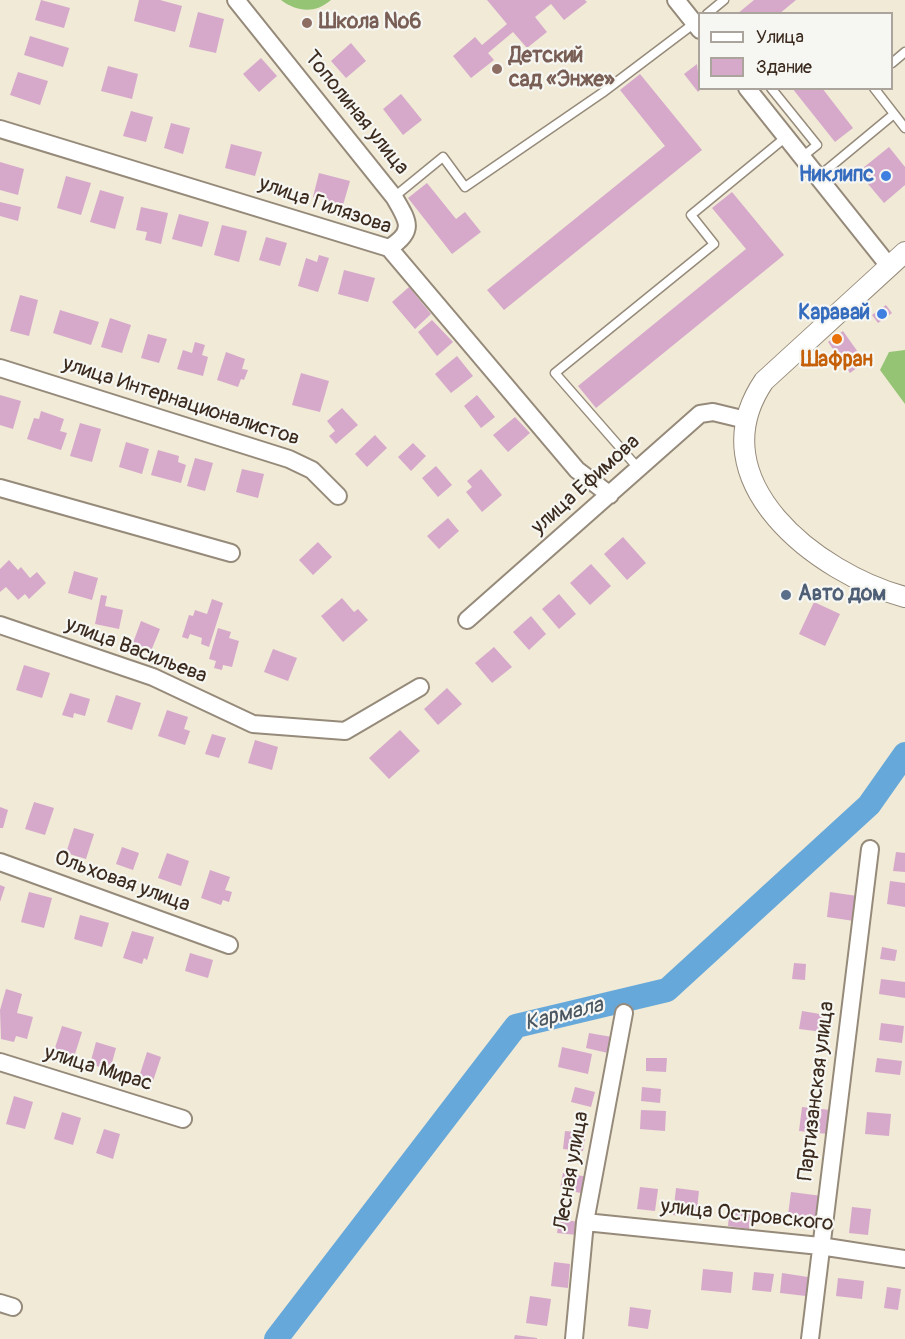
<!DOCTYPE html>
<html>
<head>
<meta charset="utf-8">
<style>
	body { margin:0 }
	#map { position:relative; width:905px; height:1339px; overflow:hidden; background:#f0ead6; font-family:Pangolin,sans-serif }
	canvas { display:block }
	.legend { position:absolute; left:698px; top:12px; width:195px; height:78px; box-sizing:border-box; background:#f6f6f2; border:2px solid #aba49d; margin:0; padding:8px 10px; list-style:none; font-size:18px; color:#3b2a1e }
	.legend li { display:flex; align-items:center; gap:12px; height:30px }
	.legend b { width:30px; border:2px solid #aba49d }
</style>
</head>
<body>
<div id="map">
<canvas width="905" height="1339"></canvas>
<ul class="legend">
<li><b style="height:8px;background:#fff"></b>Улица</li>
<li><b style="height:16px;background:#d6a9cb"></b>Здание</li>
</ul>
</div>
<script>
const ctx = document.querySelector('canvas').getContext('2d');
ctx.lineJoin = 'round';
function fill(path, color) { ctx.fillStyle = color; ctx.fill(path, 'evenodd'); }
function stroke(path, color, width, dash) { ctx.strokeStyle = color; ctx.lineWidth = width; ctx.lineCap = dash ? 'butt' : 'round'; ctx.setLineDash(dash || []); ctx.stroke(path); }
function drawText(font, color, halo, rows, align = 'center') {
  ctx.font = font + ' Pangolin,sans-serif'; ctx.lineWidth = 4.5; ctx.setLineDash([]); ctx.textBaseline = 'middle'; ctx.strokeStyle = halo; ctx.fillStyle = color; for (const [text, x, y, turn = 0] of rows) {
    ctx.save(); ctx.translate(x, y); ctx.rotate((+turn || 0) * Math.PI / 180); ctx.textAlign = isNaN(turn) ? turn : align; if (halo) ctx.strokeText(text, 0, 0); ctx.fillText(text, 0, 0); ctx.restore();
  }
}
fill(new Path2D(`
	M281,0H331C315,14 297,12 281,0Z
	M905,350V404L880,370L889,352Z`), '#94c474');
stroke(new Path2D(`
	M276,1339L516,1026L667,990L869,805L905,754`), '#67a8da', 24);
fill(new Path2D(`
	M41,0L70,8L64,28L35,20Z
	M139,0H160L182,6L175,32L134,21Z
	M487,0H585L587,2L564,20L551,4L535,17L547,32L527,48L513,32L488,53L494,60L471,78L453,56L475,37L482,45L507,24Z
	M754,0H796L779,14H737Z
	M198,12L224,19L216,53L189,47Z
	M30,36L69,48L63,67L24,55Z
	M351,43L366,61L346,78L331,61Z
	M261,58L277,76L259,92L243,74Z
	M697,64L700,88H702L698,92L684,74Z
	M108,66L138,74L132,99L101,91Z
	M18,72L48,81L40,105L10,95Z
	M640,74L702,150L504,310L487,290L665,146L620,90Z
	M792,88H822L853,128L835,142Z
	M401,94L422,120L403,135L383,109Z
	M131,111L153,117L146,142L123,136Z
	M171,123L190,128L183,154L164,148Z
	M231,144L262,152L255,176L225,168Z
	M889,147L905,167V185L884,203L858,172Z
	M0,162L24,169L18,195L0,190Z
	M319,173L350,181L343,205L313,197Z
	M66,176L91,183L81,215L57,208Z
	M427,183L456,219L465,212L481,232L452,254L408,198Z
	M100,190L124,197L115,229L90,222Z
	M732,192L784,255L596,408L578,386L746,249L712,208Z
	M0,202L21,207L18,221L0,216Z
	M141,207L168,213L161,244L145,240L147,232L136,230Z
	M179,214L209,222L202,247L172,239Z
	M222,225L247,231L239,262L214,255Z
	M266,237L287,243L280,266L259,260Z
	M319,255L329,258L318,292L298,286L306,258L317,262Z
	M344,270L375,278L368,302L338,294Z
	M409,287L431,314L415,329L392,302Z
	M20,295L38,300L29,336L10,331Z
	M886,305L892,313L878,323L872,315Z
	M60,310L99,322L91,345L53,333Z
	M110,318L131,325L122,353L101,347Z
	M432,320L453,342L437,356L418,332Z
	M843,331L865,362L850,373L828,342Z
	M148,334L167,339L159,363L141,358Z
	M195,342L205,345L202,355L208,357L203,376L177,369L183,350L192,353Z
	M226,352L245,359L242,369L248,370L244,380L241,379L238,387L217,380Z
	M457,356L473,376L451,393L435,374Z
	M301,373L329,381L320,412L292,405Z
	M0,395L21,401L13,429L0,425Z
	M477,395L495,417L481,428L464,406Z
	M342,408L358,425L336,444L329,436L335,431L327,421Z
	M41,411L64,419L60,431L67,433L61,450L27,439L34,418L39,419Z
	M515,417L530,433L508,452L493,435Z
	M80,423L101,429L92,462L70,456Z
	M375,435L387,448L367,467L355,454Z
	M126,442L149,449L142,474L119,467Z
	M413,443L426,456L411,471L398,457Z
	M158,450L179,456L178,462L186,465L181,483L151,475Z
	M195,458L213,463L205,491L187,486Z
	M436,466L452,485L438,497L422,478Z
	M242,469L264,474L258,498L236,492Z
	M481,469L502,495L482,512L466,492L472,487L467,481Z
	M448,518L459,531L439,549L427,536Z
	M623,537L646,563L627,580L604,554Z
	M318,542L332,557L313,575L299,560Z
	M9,560L18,570L21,567L30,578L37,572L46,583L29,599L25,594L18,600L6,587L0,592V569Z
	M591,564L611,586L590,605L570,583Z
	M74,571L98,578L92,600L68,593Z
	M559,594L576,614L559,629L542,609Z
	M101,595L107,596L105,606L123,610L119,629L95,624Z
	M342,598L354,612L358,609L368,620L343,642L321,616Z
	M212,599L223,603L209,647L201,644L202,638L190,634L188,639L182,637L189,615L193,616L195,610L207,614Z
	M814,602L840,614L825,646L799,634Z
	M531,616L546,634L529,650L513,632Z
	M141,621L160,629L151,651L133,643Z
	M218,628L231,632L229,638L239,641L232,667L223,665L222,670L214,668L216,661L209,659Z
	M494,647L512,667L492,683L475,663Z
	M273,649L297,658L288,681L264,672Z
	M24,665L50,673L42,698L16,690Z
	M447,688L462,704L438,725L424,709Z
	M70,693L90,699L85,716L74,713L73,718L62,715Z
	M116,695L141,703L132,730L107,722Z
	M167,710L188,717L184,729L190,731L185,745L158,736Z
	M400,730L420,751L389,779L369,758Z
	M212,734L226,738L219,758L205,754Z
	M255,740L278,747L272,770L248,763Z
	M34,802L54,808L45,835L25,829Z
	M0,807L8,810L3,828H0Z
	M74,828L94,834L86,859L66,853Z
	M122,847L139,853L133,870L116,864Z
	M896,852L905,853V872L893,871Z
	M167,853L189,861L181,886L158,878Z
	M210,870L230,877L225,890L232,892L229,902L223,900L221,905L201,898Z
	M890,881L905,883V907L887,904Z
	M0,885L5,887L0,902Z
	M29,892L52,898L44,928L21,922Z
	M830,892L857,896L854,921L827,917Z
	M80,915L109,923L102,947L74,939Z
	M132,931L154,937L147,960L144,958L142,964L123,958Z
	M882,947L897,950L895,961L880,959Z
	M190,953L213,960L208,978L185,971Z
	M794,963L806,964L805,980L792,979Z
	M881,979L905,982V998L879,994Z
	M6,989L22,994L17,1013L33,1017L27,1039L16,1036L14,1042L1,1039L0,1010Z
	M802,1011L826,1015L823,1032L799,1029Z
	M881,1023L904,1026L902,1043L879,1040Z
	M62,1026L82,1032L74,1057L54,1051Z
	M589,1033L612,1037L608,1053L586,1048Z
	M96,1042L116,1048L110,1070L90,1064Z
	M562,1047L592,1054L588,1074L558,1067Z
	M147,1052L161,1057L153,1081L139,1077Z
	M646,1058H667L666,1072L646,1071Z
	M877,1058L902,1061L900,1075L875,1072Z
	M575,1087L595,1092L591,1107L571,1102Z
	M642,1087L661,1089L660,1103L641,1101Z
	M14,1096L33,1102L25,1129L6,1124Z
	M802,1107L831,1110L828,1134L799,1131Z
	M641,1110L666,1111L665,1131L640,1129Z
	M62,1112L81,1118L73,1145L54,1139Z
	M867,1112L891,1114L889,1136L865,1134Z
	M104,1129L120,1134L113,1159L96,1153Z
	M565,1131L586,1133L583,1151L563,1149Z
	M563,1173L589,1177L586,1194L560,1189Z
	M640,1187L658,1189L655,1211L637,1209Z
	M676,1188L699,1191L696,1217L673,1215Z
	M791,1192L822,1196L820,1219L788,1215Z
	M730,1207L751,1210L749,1229L728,1226Z
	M852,1207L871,1209L868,1235L849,1233Z
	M559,1219L579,1222L577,1235L557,1233Z
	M554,1262L570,1264L568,1288L551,1286Z
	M703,1269L733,1272L731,1293L701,1290Z
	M754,1272L774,1274L771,1292L752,1290Z
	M782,1273L808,1277L806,1296L780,1293Z
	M838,1278L864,1281L862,1299L836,1296Z
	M887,1287L901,1289L898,1310L884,1308Z
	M530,1296L551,1299L547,1326L526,1323Z
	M630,1307L651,1310L648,1329L628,1326Z
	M515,1335L537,1338V1339H514Z`), '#d6a9cb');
const service = new Path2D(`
	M707,14L724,0
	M892,63L905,52
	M771,88L817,145L802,157
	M874,88L905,128
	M818,177L894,114
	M394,197L443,157L465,187L602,93L696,22
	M638,468L555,373L714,244L691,215L786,137`);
const minor = new Path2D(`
	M236,0L394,197C408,221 416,231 389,248
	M676,0L700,30
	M747,88L889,266
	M0,129L389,248L577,470L610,495
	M0,368L289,459L312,470L338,496
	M0,488L231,553
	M467,620L700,414L713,412L746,420
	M0,625L153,677L253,724L345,731L420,687
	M0,862L229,945
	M0,1062L183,1119
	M585,1222L820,1246L905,1259
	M0,1303L13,1307
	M574,1339L585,1222L624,1013
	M810,1339L870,849`);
const tertiary = new Path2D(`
	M905,252L764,381C696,481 818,574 905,597`);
stroke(service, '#968a7a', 11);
stroke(minor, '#968a7a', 20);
stroke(tertiary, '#968a7a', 22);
stroke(service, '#fff', 8);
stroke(minor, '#fff', 16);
stroke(tertiary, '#fff', 20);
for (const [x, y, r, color] of [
	[307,23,6,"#8d6e63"],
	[497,69,6,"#8d6e63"],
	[886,176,6,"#3f7fe0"],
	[882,314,6,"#3f7fe0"],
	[837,339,6,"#e8710a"],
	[786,595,6,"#5c6f8a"]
]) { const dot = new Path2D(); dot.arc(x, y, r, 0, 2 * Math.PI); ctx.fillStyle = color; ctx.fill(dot); stroke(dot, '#f6f6f2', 2); }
drawText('bold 21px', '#785e54', '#f6f6f2', [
	["Школа №6",319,23],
	["Детский",509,57],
	["сад «Энже»",509,81]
], 'left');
drawText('21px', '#3b2a1e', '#f6f6f2', [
	["Тополиная улица",356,113,51],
	["улица Гилязова",325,206,19],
	["улица Интернационалистов",181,402,18],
	["улица Ефимова",586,485,-42],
	["улица Васильева",136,651,21],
	["Ольховая улица",122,882,20],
	["улица Мирас",98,1069,17],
	["Партизанская улица",817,1091,-83],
	["Лесная улица",572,1171,-80],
	["улица Островского",747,1216,6]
]);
drawText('bold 21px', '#366cbe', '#f6f6f2', [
	["Никлипс",874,176],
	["Каравай",870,314]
], 'right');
drawText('bold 21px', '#c56008', '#f6f6f2', [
	["Шафран",837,361]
]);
drawText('bold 21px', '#4e5e75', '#f6f6f2', [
	["Авто дом",798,595]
], 'left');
drawText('italic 22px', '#4a5660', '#f6f6f2', [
	["Кармала",564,1015,-14]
]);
</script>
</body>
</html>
